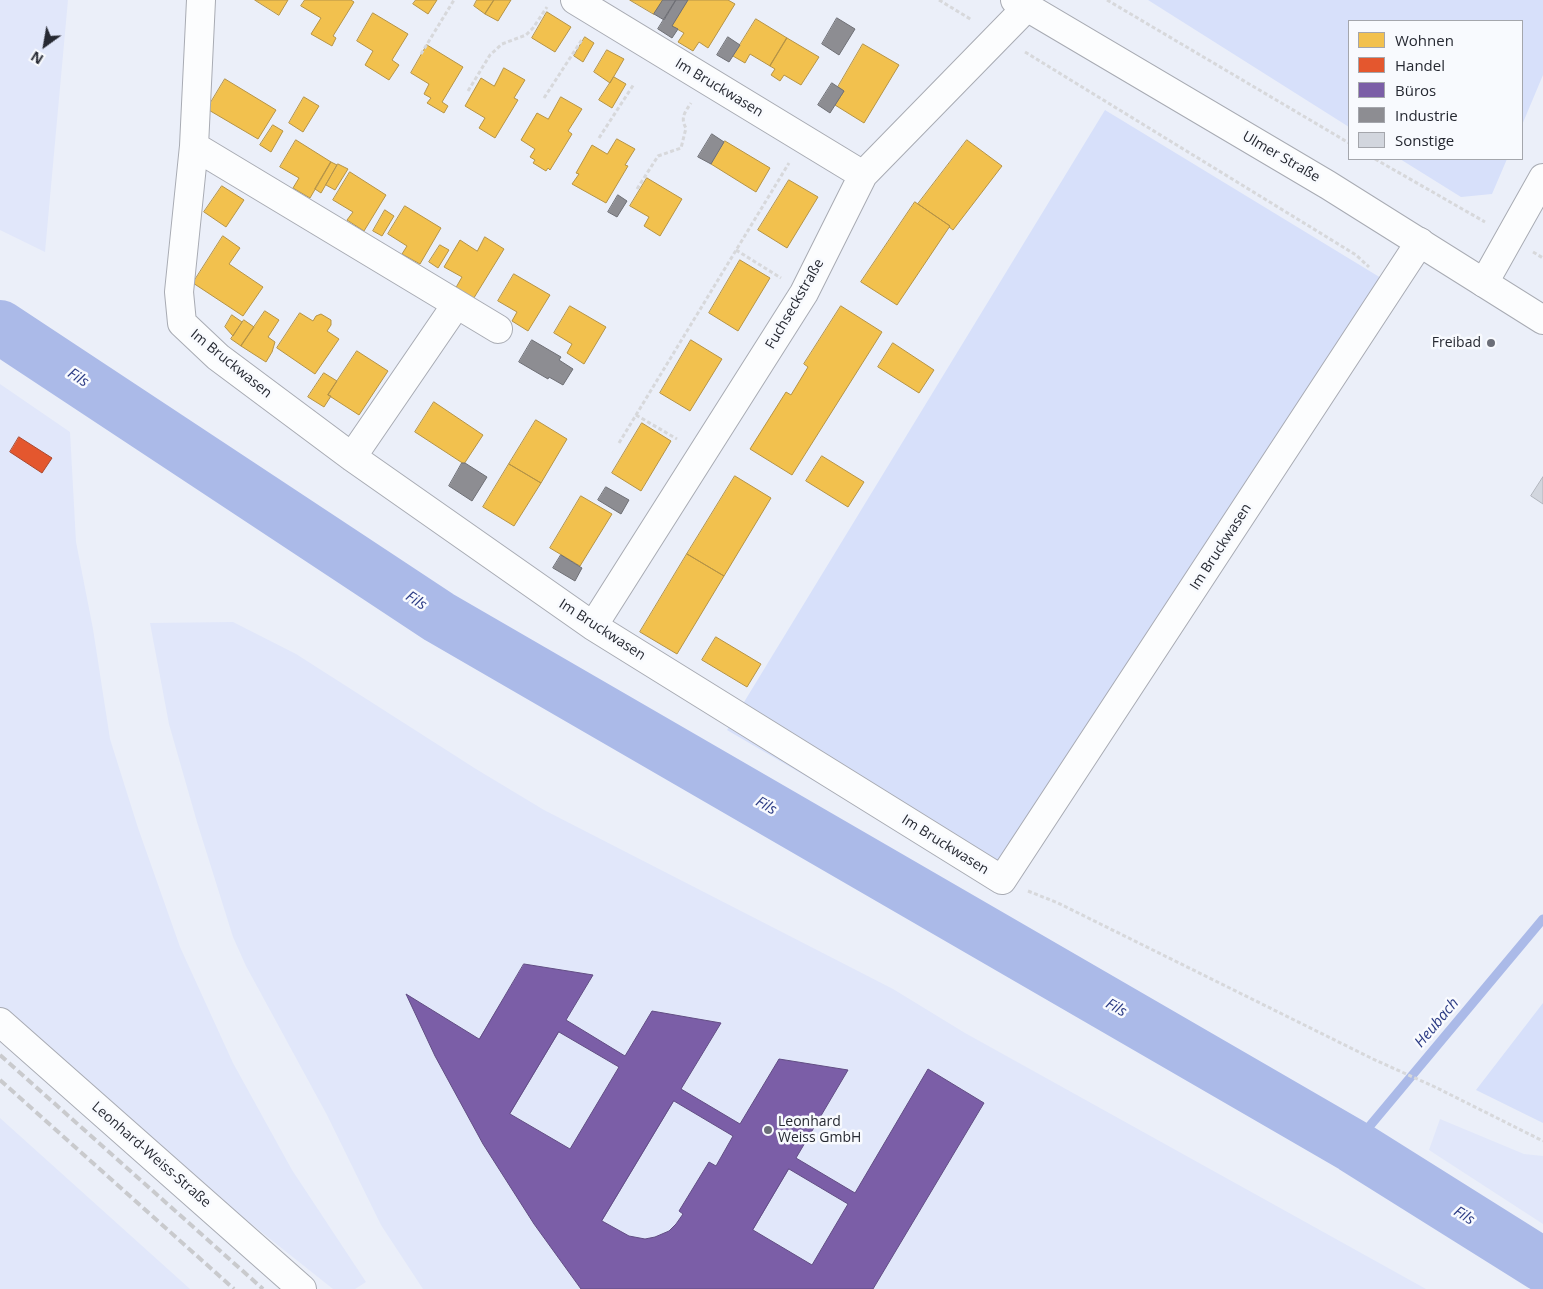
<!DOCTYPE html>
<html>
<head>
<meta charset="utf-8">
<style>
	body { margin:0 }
	#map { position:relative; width:1543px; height:1289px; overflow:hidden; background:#ebeff9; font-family:"Open Sans",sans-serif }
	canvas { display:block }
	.legend { position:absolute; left:1348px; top:20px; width:175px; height:140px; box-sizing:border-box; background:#f8fafe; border:1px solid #a4a6ac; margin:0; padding:6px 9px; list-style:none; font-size:15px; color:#262932 }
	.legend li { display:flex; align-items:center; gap:10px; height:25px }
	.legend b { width:25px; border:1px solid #a4a6ac }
	.north { position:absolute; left:20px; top:20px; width:50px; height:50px; -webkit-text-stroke:4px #f8fafe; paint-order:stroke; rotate:212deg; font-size:14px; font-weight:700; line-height:20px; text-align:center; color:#262932 }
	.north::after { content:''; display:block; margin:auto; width:18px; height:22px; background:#262932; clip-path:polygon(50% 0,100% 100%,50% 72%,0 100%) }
</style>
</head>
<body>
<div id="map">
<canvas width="1543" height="1289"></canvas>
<ul class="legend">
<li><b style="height:14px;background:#f2c14e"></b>Wohnen</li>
<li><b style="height:14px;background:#e4572e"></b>Handel</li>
<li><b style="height:14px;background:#7b5ea7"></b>Büros</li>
<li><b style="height:14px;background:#8d8d92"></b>Industrie</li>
<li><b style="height:14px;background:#d2d6de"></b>Sonstige</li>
</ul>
<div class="north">N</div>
</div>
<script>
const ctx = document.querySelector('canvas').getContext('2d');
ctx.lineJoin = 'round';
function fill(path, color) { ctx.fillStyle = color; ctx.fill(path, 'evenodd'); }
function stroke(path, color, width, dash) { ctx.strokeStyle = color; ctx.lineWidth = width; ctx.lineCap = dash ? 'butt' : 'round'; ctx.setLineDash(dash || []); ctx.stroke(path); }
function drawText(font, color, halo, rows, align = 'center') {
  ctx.font = font + ' "Open Sans",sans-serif'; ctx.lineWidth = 5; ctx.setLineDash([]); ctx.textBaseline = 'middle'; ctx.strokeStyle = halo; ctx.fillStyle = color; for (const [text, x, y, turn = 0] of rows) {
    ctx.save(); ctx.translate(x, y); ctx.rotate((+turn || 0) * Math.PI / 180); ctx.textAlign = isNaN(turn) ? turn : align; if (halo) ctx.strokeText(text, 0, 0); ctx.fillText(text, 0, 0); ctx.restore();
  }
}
fill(new Path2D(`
	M0,0H68L45,252L0,230Z
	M0,384L70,432L76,542L93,629L110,739L138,828L180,947L233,1063L292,1170L366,1282L355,1289H333L177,1165L0,1007Z
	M233,622L296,654L476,769L544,810L893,989L965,1033L1426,1289H423L381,1225L327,1115L246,966L233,937L197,822L169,724L150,623Z
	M0,1118L190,1289H0Z
	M1440,1119L1524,1154L1543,1156V1224L1429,1150Z`), '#e1e7fa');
fill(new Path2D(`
	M1148,0H1543V75L1522,125V21H1349V127Z
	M1105,110L1386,281L992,885L727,730Z
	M1400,159H1507L1492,194L1461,197Z
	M1543,1003V1123L1476,1090Z`), '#d7e0fa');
const homes = new Path2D(`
	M255,0H288L279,15Z
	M305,0H351L354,2L333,36L336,38L332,46L311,34L321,18L301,6Z
	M416,0H437L428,14L413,4Z
	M477,0H494L485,14L474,6Z
	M494,0H511L498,21L485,14Z
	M630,0H663L654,14Z
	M688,0H728L735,4L708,48L699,42L693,51L678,42L684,33L672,26Z
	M547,12L571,27L555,52L532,38Z
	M373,13L408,34L392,60L399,65L389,80L365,65L373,51L357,41Z
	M756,19L787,38L770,66L750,54L745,63L733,56Z
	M585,37L594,43L583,62L574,56Z
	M787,38L819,57L801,85L784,75L780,81L771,75L775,69L770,66Z
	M863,44L899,65L864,123L835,105L844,91L838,87Z
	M427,45L463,67L442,102L448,106L444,113L427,103L431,98L424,94L429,84L411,73Z
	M607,50L624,59L610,83L594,72Z
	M504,68L525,80L514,98L518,100L495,138L479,128L485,118L465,106L481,78L494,86Z
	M614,77L626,84L612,108L599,100Z
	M225,79L276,110L258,139L207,109Z
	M304,97L319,106L303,132L289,123Z
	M561,97L582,109L568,131L572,134L550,170L548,168L546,171L533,163L535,160L530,157L535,149L521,140L537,113L548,119Z
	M273,125L283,131L271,152L260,145Z
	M617,139L635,149L625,165L628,166L606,203L572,184L579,174L576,173L592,145L607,154Z
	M296,140L331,162L310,198L293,188L299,178L280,167Z
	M967,140L1002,166L953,230L949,227L950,226L918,204Z
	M725,141L770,168L756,192L711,164Z
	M331,162L337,165L321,193L315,189Z
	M338,164L348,169L335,190L326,185Z
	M350,172L386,195L364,231L347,220L353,212L333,200Z
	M647,178L682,199L660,236L644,226L649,217L630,206Z
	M789,180L818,197L787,248L758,230Z
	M222,186L244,200L226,227L204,212Z
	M915,202L950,226L897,305L861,282Z
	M405,206L441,228L420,264L402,254L407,246L388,234Z
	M385,210L394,216L382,236L373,231Z
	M223,236L240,248L229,264L263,287L243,316L193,283Z
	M485,237L504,249L472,301L454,291L462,277L444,267L460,240L477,251Z
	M440,245L449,250L438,268L429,262Z
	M740,260L770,278L738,331L709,313Z
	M514,274L550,295L528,331L512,321L517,312L498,301Z
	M570,306L606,327L584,364L567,353L572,344L554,333Z
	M841,306L882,332L792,475L750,449L786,392L791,395L808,367L804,364Z
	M265,311L279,320L268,337L275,342L272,352L266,362L241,346Z
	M300,313L313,321L316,316L321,314L331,320V325L327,331L339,339L315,374L277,348Z
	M232,315L242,322L233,336L225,327Z
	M244,320L254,327L241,346L231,339Z
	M691,340L722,359L690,411L660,393Z
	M893,343L934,370L919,393L878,367Z
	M357,351L388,371L359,415L328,395Z
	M324,373L337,381L328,395L331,396L324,407L308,397Z
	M434,402L483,435L464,464L415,432Z
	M536,420L567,439L541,483L509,464Z
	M642,423L671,441L641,491L612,473Z
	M822,456L864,482L848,507L806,481Z
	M509,464L541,483L514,526L483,507Z
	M735,476L771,498L724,576L687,554Z
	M581,496L612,514L580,566L550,548Z
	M687,554L724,576L677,654L640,632Z
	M716,637L761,664L747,687L702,660Z`);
fill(homes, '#f2c14e');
stroke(homes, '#b59346', 1);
const shops = new Path2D(`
	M19,437L52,458L42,473L10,452Z`);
fill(shops, '#e4572e');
stroke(shops, '#ab492f', 1);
const offices = new Path2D(`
	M524,964L593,975L566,1020L625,1056L652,1011L721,1023L681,1089L740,1124L779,1059L848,1070L796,1158L855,1193L928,1069L984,1103L873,1289H581L534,1224L483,1144L435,1056L406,994L479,1039ZM559,1032L619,1067L570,1149L510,1114ZM674,1101L733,1136L716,1166L709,1162L679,1211L683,1214L676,1224L669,1231L655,1237L645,1239L629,1236L602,1221ZM789,1169L848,1204L812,1265L753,1230Z`);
fill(offices, '#7b5ea7');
stroke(offices, '#624e84', 1);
const industry = new Path2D(`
	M663,0H676L664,20L654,14Z
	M676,0H688L672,26L678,29L672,38L658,29Z
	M837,18L855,29L839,55L822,44Z
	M728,37L740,45L729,62L717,55Z
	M832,83L844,91L830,113L818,105Z
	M712,134L724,142L711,164L698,157Z
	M618,195L627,201L617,217L608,212Z
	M532,340L561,357L559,360L573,369L563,385L549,377L548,379L519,362Z
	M462,463H465L487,477L472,501L449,486Z
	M606,487L629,500L621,514L598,500Z
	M561,555L582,568L575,581L553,568Z`);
fill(industry, '#8d8d92');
stroke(industry, '#6e6f75', 1);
stroke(new Path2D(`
	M1353,1146L1543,919`), '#abbae8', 9);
stroke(new Path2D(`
	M0,327L439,617L1353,1146L1543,1265`), '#abbae8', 54);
const building = new Path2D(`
	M1543,477V504L1531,496Z`);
fill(building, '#d2d6de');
stroke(building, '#b0b4bc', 1);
const minor = new Path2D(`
	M201,0L194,146L179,292L182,323L218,357L352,457L593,626L1002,880L1420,242
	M575,0L863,175
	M194,146L498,329
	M1484,283L1543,178
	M352,457L456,305
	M593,626L804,293L863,175L1027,7
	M0,1022L302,1289`);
const major = new Path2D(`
	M1015,0L1328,185L1543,320`);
stroke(minor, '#a8abb3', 30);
stroke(major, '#a8abb3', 30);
stroke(new Path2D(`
	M939,0L972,20
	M1107,0L1349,143
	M1025,52L1317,231L1356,255L1369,267
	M421,54L454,0
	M468,91L490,55L502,44L526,35L533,28L547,7
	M544,98L583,38
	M599,138L634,84
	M1375,159L1485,222
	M637,189L658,156L681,148L686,128C680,118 685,112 691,103
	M736,250L781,278
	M1533,252L1543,258
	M636,415L677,439
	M619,443L789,163
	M1028,891L1058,903L1373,1059L1435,1087L1543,1141`), '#d7d8db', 3, [4, 2.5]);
stroke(minor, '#fcfdfe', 28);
stroke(major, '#fcfdfe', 28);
stroke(new Path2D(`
	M0,1055L263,1289
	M0,1080L234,1289`), '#c9cacd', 4, [8, 4]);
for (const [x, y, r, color] of [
	[1491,343,5,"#6b6e78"],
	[768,1130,5,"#6b6e78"]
]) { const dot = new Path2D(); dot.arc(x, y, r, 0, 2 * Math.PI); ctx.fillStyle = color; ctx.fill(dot); stroke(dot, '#f8fafe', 2); }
drawText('14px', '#262932', '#f8fafe', [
	["Im Bruckwasen",719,88,31],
	["Ulmer Straße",1281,157,30],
	["Fuchseckstraße",795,304,-60],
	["Im Bruckwasen",231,364,39],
	["Im Bruckwasen",1221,547,-57],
	["Im Bruckwasen",602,630,33],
	["Im Bruckwasen",945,845,32],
	["Leonhard-Weiss-Straße",151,1155,41]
]);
drawText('14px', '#262932', '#f8fafe', [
	["Freibad",1481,343],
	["Leonhard",778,1122,"left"],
	["Weiss GmbH",778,1138,"left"]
], 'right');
drawText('italic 15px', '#2c3c85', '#f8fafe', [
	["Fils",78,378,33],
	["Fils",416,601,33],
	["Fils",766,806,30],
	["Fils",1116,1008,30],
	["Heubach",1437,1023,-50],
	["Fils",1464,1216,32]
]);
</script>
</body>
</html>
